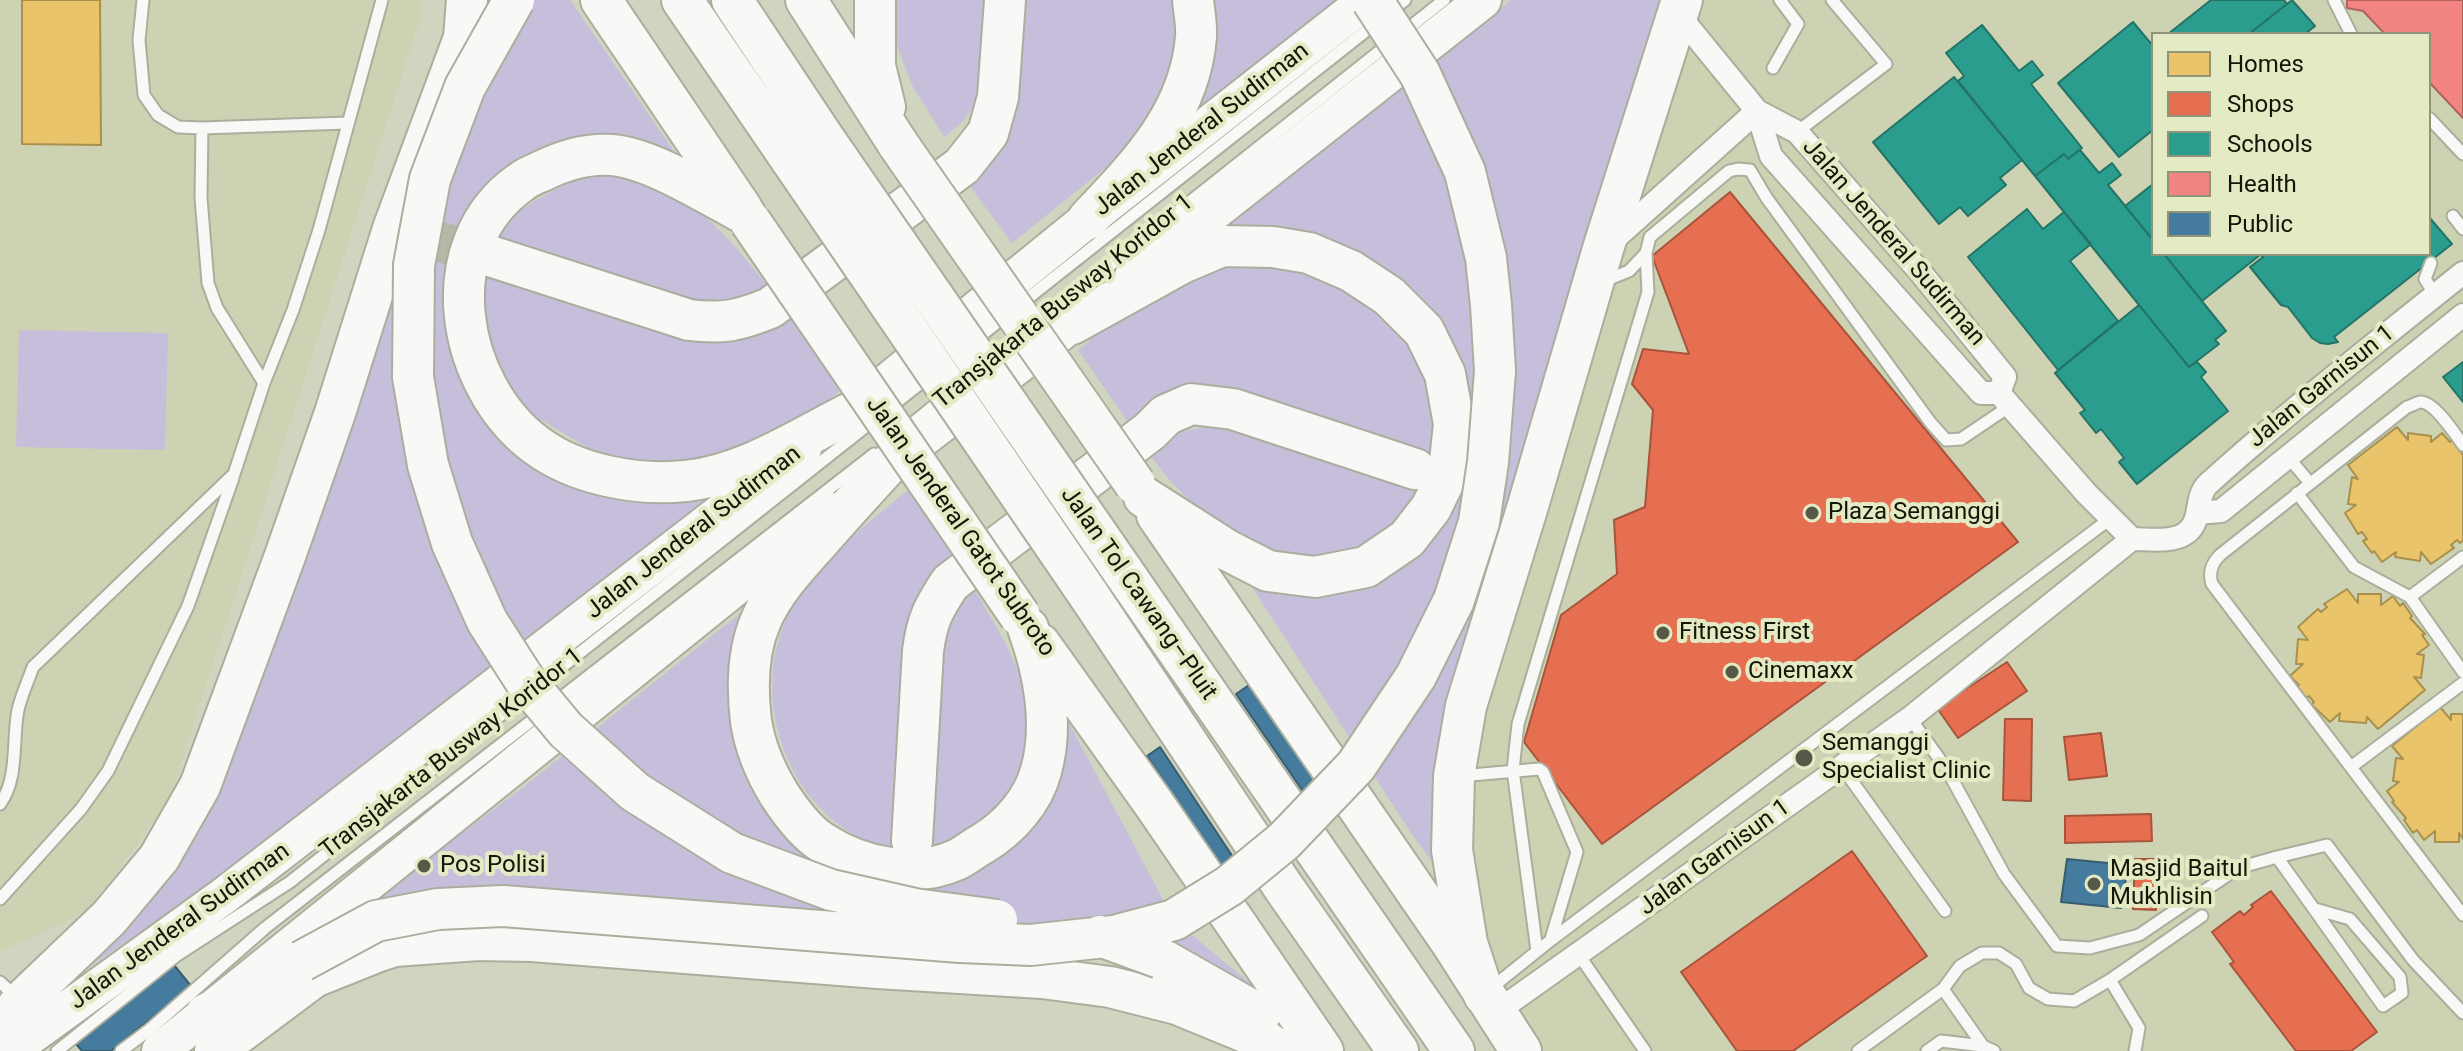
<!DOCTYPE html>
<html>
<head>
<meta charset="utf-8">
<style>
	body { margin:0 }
	#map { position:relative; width:2463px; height:1051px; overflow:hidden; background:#d0d5c0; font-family:Roboto,sans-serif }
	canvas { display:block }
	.legend { position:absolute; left:2151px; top:32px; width:280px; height:224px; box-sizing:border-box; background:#e3eac4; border:2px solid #909579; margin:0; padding:10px 14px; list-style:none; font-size:24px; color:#141608 }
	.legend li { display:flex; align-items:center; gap:16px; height:40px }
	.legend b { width:40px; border:2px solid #909579 }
</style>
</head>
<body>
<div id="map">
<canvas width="2463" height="1051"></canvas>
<ul class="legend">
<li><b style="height:22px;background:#e9c46a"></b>Homes</li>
<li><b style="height:22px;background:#e76f51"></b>Shops</li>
<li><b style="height:22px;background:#2a9d8f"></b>Schools</li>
<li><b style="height:22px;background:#f28482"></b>Health</li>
<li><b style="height:22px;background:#457b9d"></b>Public</li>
</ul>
</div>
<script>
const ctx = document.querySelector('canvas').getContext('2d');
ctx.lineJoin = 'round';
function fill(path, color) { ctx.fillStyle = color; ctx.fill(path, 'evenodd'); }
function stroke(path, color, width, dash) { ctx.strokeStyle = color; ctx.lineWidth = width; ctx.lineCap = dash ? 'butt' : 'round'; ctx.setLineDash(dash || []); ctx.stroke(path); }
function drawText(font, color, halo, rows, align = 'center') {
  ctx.font = font + ' Roboto,sans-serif'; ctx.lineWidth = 8; ctx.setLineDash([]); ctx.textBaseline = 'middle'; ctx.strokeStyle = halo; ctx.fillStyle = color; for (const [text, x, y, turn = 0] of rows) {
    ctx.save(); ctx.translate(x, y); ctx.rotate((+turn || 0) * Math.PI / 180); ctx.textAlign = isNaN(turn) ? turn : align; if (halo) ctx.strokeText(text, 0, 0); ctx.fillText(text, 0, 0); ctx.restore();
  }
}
fill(new Path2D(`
	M0,0H419L420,19L169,801L88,911L0,952Z
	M1687,0H2463V1051H1521L1484,995L1454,776ZM2153,34H2429V254H2153Z`), '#cdd3b2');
fill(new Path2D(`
	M477,0H570L680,160H522L501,171L478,194L460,223L452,330L604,495L643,502L709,499L247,860L77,975L178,856Z
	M890,0H985C983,34 987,88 967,116C962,124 952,130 944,137L912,85L894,38Z
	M1015,0H1172L1176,26L1173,64L1160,97L1136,143L1012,243L963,177Z
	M1193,0H1367L1193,139Z
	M1511,0H1668L1466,707L1450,886L1411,833L1250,584L1307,596L1377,584L1413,562L1438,532L1469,473L1405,284L1361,252L1304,230L1219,227L1414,80Z
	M616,175C628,178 641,180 652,184C705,204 737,249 771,290L750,303L700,305L490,242L507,219L534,201L576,179Z
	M1294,260L1381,299L1431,371L1441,429L1435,464L1227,399L1132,428L1078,350C1102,331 1125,308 1150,292C1192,264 1245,263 1294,260Z
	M477,273L559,290L787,311L842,389L818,408L734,459L653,464L605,458L531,414L509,385L486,344Z
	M19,330L168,333L165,450L16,447Z
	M1226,425L1424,488C1418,498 1412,510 1405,520C1391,537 1363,550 1341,554C1334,556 1325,559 1317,559C1254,565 1181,501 1148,452C1171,432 1196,427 1226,425Z
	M909,489L959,566L901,848C894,847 884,848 877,846C870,844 862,838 855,835C778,793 749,681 793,605C820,557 868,524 909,489Z
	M972,585L1005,642L1027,691L1032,756L990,824L931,850L921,849L937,635Z
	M748,607L744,649L793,835L964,872L1065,724L1069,723L1174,920L1251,984L1321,1051H1317L1160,958L503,906L241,998L521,789Z`), '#c7bedc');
const homes = new Path2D(`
	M22,0H100L101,145L22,144Z
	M2397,427L2408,440V433L2431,436V442L2442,433L2450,442L2452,440L2463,455V541L2460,543L2457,540L2451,545L2454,548L2431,564L2421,552L2420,561L2395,557L2396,552L2382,562L2374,551L2372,553L2363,541L2367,539L2362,532L2358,534L2345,513L2356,505L2348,504L2352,477L2358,479L2348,465Z
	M2347,589L2358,603V594H2381V605L2393,596L2400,606L2403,603L2412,616L2410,618L2425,634L2422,635L2429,645L2417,654L2424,655L2421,678L2414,677L2425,690L2378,729L2367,717L2366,723L2339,721L2340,713L2330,722L2312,705L2314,702L2309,696L2306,698L2296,688L2299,685L2290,676L2303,664H2296L2298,639L2308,640L2298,627L2318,609L2321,612L2327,607L2324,604Z
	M2440,707L2451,720V714H2463V839L2459,833V842H2435V831L2424,840L2417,830L2413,833L2404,820L2406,818L2392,802L2394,801L2387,791L2399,782L2393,781L2396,758L2403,759L2392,746Z`);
fill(homes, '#e9c46a');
stroke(homes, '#a9904d', 2);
const shops = new Path2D(`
	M1730,192L2018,542L1602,844L1524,742L1561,615L1617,574L1614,520L1645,507L1653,410L1632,384L1643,349L1689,354L1652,256Z
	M2007,662L2027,691L1958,738L1937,708Z
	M2005,719H2032L2031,801L2003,800Z
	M2101,733L2107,776L2069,780L2064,737Z
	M2151,814L2152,841L2065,843V816Z
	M1852,851L1927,956L1793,1051H1737L1681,972Z
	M2135,859H2158L2156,910L2133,909Z
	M2271,891L2377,1032L2351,1051H2296L2230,964L2234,962L2212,932L2240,911L2244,915L2253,907L2251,905Z`);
fill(shops, '#e76f51');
stroke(shops, '#a8543b', 2);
const schools = new Path2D(`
	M2211,0H2284L2287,4L2249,34H2168Z
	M2292,0L2315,26L2305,34H2249Z
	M2133,22L2153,46V130L2119,157L2058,83Z
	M1982,25L2019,71L2032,61L2043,75L2031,84L2082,148L2068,159L2064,154L2035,176L1958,81L1964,76L1946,53Z
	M1954,77L2022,160L2000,178L2006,185L1968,216L1960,207L1939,224L1873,142Z
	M2080,150L2099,173L2112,163L2121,175L2108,185L2153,240V254H2164L2226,331L2215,340L2219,344L2189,367L2035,176L2064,154L2068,159Z
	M2153,184V240L2125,206Z
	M2027,209L2043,229L2064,212L2091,244L2070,261L2118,321L2058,370L1968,257Z
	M2429,217L2452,244L2334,337L2338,342L2328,344L2320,343L2312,338L2288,307L2281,305L2250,267L2263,257L2260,254H2429Z
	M2164,254H2260V255L2202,301Z
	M2139,305L2189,367L2197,362L2206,372L2201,377L2228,411L2137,484L2119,462L2124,458L2101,429L2096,433L2080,413L2085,410L2055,373Z
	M2463,362V402L2443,377Z`);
fill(schools, '#2a9d8f');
stroke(schools, '#237466', 2);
const health = new Path2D(`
	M2347,0H2463V118L2429,82V34H2385L2363,11L2347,8Z`);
fill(health, '#f28482');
stroke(health, '#af635d', 2);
const public = new Path2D(`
	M1249,685L1326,797L1313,806L1236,694Z
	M1160,747L1235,860L1222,868L1147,756Z
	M2067,859L2128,865L2121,908L2061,902Z
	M174,965L191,986L111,1051H82L76,1044Z`);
fill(public, '#457b9d');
stroke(public, '#365d70', 2);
stroke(new Path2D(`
	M437,241L490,256`), '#b4b8a4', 40, [40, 20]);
const lane = new Path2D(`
	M143,0L139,40L144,95L158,115L178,127L202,128L347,123
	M2334,0L2351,34
	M1773,68L1798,24L1780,0
	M2429,118L2463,154
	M202,128L201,198L208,283L217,308L264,383
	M1797,132L1886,64L1832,0
	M2453,216L2463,229
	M2431,263L2425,279L2435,295
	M1604,281L1629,271L1646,253
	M987,363L1444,0
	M903,431L946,396
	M2463,445C2455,434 2434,401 2420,402C2418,402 2409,407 2407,407L2220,555C2212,563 2208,572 2212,584L2463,915
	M2289,458L2310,483
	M2297,493L2354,567L2410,597L2463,672
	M2410,597L2463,557
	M1910,718L1946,768L2004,874L2057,946L2090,948L2139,935L2238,868L2277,857L2383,1006L2402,993L2400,977L2350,919L2315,909
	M1842,767L1945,911
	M2351,767L2463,683
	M1460,776L1539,769L1543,772L1577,852L1551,939
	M0,804C19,778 12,740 18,710C21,696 28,681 33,667L234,474L264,383L293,310L319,230L382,0
	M2277,857L2327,845L2413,960L2463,1013
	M0,899L81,809L108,771L188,606L233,478
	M1537,951L1513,770L1518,724L1648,292L1646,253L1650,237L1729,171L1738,169L1750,170L1766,197L1930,422L1946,440L1961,439L2010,406
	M1579,955L1645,1051
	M2110,980L2139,1028L2135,1051
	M0,982L15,996
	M1490,989L1551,940L2111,518
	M1943,989L1983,1046L1994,1051
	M57,1051L176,956L290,882L1405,0
	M121,1051L149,1030L265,928L874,454
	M1858,1051L1943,989L1960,966L1982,953H1999L2016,964L2029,988L2048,999L2074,1001L2110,980L2202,916
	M1927,1051L1941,1041L1983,1046`);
const street = new Path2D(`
	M1677,13L1757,111L1771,156L1981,393H1999
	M1757,111L1797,132L1921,273L2005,377L1999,393
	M1612,241L1757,111
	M1999,393L2086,493L2132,539
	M2198,513L2221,511L2463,315
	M1495,1013L1910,718L2132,539C2148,539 2173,543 2186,533C2203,521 2194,497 2208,484C2290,410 2377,342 2463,273`);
const primary = new Path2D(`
	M1133,276L1483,0
	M849,413L1088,219L1367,0
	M886,467L1064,330
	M10,1051L225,895L803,449
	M160,1051L830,511`);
const highway = new Path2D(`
	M601,0L742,209
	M682,0L792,161
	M732,0L823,137
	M806,0L898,144
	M875,0V66L885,107
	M745,214C709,195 651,158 612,155C587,153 564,160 542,171C535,174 527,177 521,182C431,245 456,385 536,445C576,475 637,486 686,481C744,475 797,440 848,414
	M1088,219C1138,166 1190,114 1196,37C1197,25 1194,12 1193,0
	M490,256L689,320C723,324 738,321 770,308L962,166L988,133L998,97L1005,0
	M1072,324L1182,263L1222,246L1273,247L1309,253L1351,271L1389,296L1424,331L1445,374L1454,424L1449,471L1431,508L1407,539L1366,567L1315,577L1268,571L1227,550L1144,497
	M887,466C865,490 843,514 822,538C799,564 775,588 761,620C747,652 747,688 751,721C755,748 765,771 779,794C790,811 805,832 823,843C860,867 914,879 956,860C965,856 973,849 982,844C1009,828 1033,801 1041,771C1054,725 1044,672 1028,628
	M1157,515L1453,945L1521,1051
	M1122,570L1454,1051
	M1088,594L1284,888L1398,1051
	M1040,644L1154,804L1323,1051
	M912,841L923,651C927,620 933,609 950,583L1150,431L1166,415L1191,404L1233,409L1415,469
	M1160,958L1260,1015
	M1484,995L1467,943L1452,850L1454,776L1466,706L1527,509L1603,249L1682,0
	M206,1014L262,989L283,974
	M0,1028L21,1002L109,918L159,858L200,786L285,556L335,413L393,229L464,38L467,0
	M215,1051L314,977L379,951L395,946L478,940L532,941L878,968L1042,978L1110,987L1177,1004L1262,1039L1280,1051`);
stroke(lane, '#aaae9d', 15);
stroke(street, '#aaae9d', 26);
stroke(primary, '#aaae9d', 40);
stroke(highway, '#aaae9d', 44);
stroke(lane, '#f8f9f6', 11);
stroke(street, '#f8f9f6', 22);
stroke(primary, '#f8f9f6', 36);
stroke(highway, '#f8f9f6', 40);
const highwayBridge = new Path2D(`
	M514,0L465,87L430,179L414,265L413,377L428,465L452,543L487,621L526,682L566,730L635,792L732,853L831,890L915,909L997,920
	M823,137L1122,570
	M898,144L1135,484
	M792,161L1088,594
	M750,221L1020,616
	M1100,936L1160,958
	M302,961L376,921L438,909L503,906L960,942L1031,945L1114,936L1174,920L1229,886L1284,841L1356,766L1416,676L1454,600L1479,522L1488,462L1495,371L1491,305L1486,258L1465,172L1420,74L1372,0`);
stroke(highwayBridge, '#aaae9d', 44, []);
stroke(highwayBridge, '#f8f9f6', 40);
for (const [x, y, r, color] of [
	[1812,513,8,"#565948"],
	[1663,633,8,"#565948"],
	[1732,672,8,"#565948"],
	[1804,758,10,"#565948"],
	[424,866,8,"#565948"],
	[2094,884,8,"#565948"]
]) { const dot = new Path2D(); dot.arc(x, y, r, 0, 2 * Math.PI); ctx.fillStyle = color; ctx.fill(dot); stroke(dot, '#e3eac4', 3); }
drawText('24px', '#141608', '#e3eac4', [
	["Jalan Jenderal Sudirman",1202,130,-38],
	["Jalan Jenderal Sudirman",1893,243,49],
	["Transjakarta Busway Koridor 1",1064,302,-39],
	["Jalan Garnisun 1",2322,387,-39],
	["Jalan Jenderal Gatot Subroto",960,527,55],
	["Jalan Jenderal Sudirman",694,533,-38],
	["Jalan Tol Cawang–Pluit",1138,594,55],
	["Transjakarta Busway Koridor 1",452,754,-38],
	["Jalan Garnisun 1",1715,858,-36],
	["Jalan Jenderal Sudirman",180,927,-36]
]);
drawText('24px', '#141608', '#e3eac4', [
	["Plaza Semanggi",1828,513],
	["Fitness First",1679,633],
	["Cinemaxx",1748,672],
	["Semanggi",1822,744],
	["Specialist Clinic",1822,772],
	["Pos Polisi",440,866],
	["Masjid Baitul",2110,870],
	["Mukhlisin",2110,898]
], 'left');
</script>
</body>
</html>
